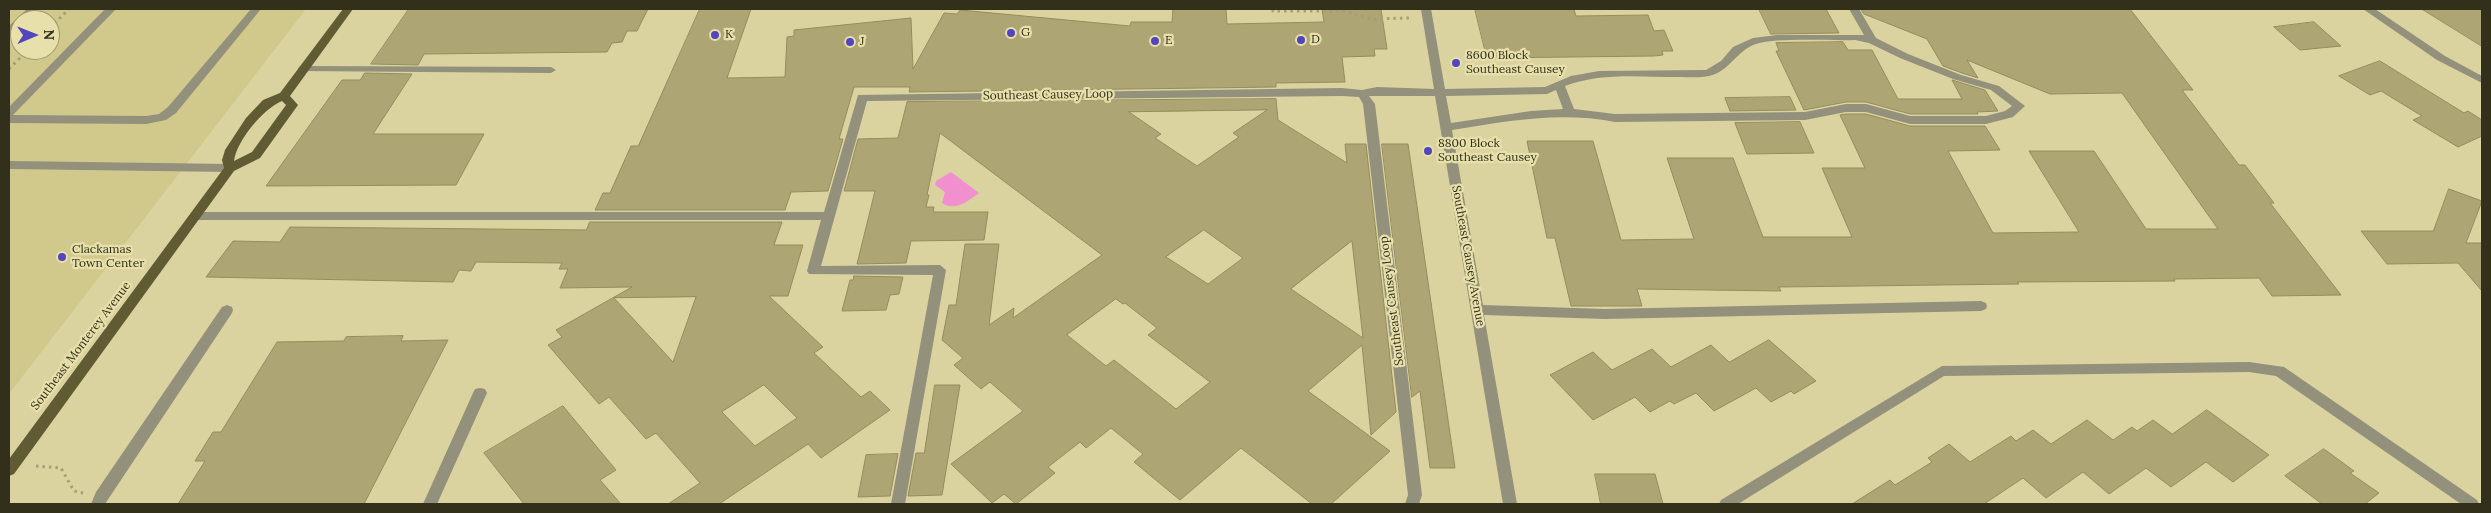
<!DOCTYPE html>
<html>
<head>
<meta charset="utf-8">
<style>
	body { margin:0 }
	#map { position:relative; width:2491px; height:513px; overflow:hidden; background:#dad39f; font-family:Lora,serif }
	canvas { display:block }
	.frame { position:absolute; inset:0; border:10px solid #322f1a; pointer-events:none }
	.north { position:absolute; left:10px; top:10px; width:50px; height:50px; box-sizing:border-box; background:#e7e0ab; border:1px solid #9f9971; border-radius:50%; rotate:89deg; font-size:14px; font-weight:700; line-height:20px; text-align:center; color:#322f1a }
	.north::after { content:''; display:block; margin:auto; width:18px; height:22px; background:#5146bd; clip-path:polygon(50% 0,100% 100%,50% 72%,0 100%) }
</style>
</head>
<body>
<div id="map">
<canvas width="2491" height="513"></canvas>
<div class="frame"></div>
<div class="north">N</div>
</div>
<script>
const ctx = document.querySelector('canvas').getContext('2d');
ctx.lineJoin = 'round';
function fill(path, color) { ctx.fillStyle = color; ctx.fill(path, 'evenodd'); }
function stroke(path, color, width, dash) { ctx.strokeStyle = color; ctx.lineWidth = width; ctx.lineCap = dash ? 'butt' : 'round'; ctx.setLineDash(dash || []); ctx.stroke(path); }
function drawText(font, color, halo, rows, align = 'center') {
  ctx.font = font + ' Lora,serif'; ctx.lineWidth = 4.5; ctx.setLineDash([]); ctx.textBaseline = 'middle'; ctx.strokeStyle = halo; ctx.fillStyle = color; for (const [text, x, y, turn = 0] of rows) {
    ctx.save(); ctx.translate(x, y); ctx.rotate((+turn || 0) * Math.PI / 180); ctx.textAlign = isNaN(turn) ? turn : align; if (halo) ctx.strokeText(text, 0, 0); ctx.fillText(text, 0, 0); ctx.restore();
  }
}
fill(new Path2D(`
	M9,9H306L9,394ZM20,20H50V50H20Z`), '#d1c98c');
fill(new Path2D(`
	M951,172L979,193C968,201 955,212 942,203L945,192L935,185L936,181Z`), '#f18fcf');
const building = new Path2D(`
	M409,9H648L637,31H627L622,42L612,43L607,52L424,54L418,65L371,64Z
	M700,9H751L727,78L785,77L787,37L794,36V30L911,18L913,69L944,13L957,14L960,10L1130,26L1131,22H1172L1173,9H1226L1227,24L1324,22L1322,9H1381L1387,49H1374L1375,56L1342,57L1345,82L1276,83V87L909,92L910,87H854L839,139H843L828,191L791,192L785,210H595L603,193H610L631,146H638Z
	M1475,9H1574L1576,16L1648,15L1654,31L1664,30L1673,51H1662L1663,55L1654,56L1487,58Z
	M1759,9H1826L1839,33L1771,34Z
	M1861,9H2130L2193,90H2182L2239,165H2245L2274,203H2270L2341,295L2272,296L2259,278L2174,279L2175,281L2017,282L2019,284L1779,287L1781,291L1637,289L1642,306H1571L1555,238H1547L1527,141H1593L1621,240L1694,239L1667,158H1733L1763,237H1852L1822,168H1865L1840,115L1846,114H1866L1910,126H1985L2000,150L1948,151L1993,233L2079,232L2029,151H2094L2146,229H2218L2122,93L2050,94L1967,60L1978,78L1962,73L1943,66L1927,39L1864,14Z
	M2422,9H2482V46Z
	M2314,22L2341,46L2300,50L2274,27Z
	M1843,42L1848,50H1872L1898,99H1962L1952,80L1985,90L1998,111L1977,112L1978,114H1910L1866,102H1846L1804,110L1776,51H1779L1776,43Z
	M2380,61L2464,113L2468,111L2482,120V136L2458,147L2413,120L2422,116L2381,91L2370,95L2339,76Z
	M365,73L412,74L373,134H484L456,185L266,186L342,80H360Z
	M1790,97L1796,110L1730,111L1725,98Z
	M1276,99L1278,120L1347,163L1345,144H1366L1396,412L1371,435L1362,345L1308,391L1390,451L1331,504H1312L1241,448L1180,500L1134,462L1143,454L1111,428L1086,448L1080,442L1048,467L1055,473L1016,504L1004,494L992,503L951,464L1023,411L990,382L981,389L954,365L963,358L942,340L949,305H956L965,244H999L989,325L1014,308L1013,318L1102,255L940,133L927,195H929L926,207H934L933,212H988L984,240L911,241L906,263L857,264L875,191H844L858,139L898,138L907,102ZM1267,110L1233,133L1239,137L1197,166L1155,138L1161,134L1129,112ZM1204,230L1243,258L1208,284L1166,257ZM1352,241L1363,338L1291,289ZM1116,299L1123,304L1125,303L1157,328L1148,335L1210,382L1176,409L1114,360L1106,366L1067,335Z
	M1800,122L1814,153L1747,154L1735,123Z
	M1382,144H1408L1455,468H1430L1420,391L1412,397Z
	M2449,189L2482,201L2466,243H2482V291L2458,263L2387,264L2361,231H2433Z
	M590,222H782L774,245H803L788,296H769L823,347L814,353L861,397L870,391L890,410L821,458L808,444L719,504H668L700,483L656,433L646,439L609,397L599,404L548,345L562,337L556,330L632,287L560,288L568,269H559L562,263L476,262L471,271L459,270L453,282L206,277L233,241L280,242L290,227L586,230ZM696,297L673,362L614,298ZM764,385L797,418L755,446L722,412Z
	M854,276L903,277L899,294L890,295L886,310L842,311L850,280H853Z
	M403,336L401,341L448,340L364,504H178L205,461H195L213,432H221L277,342L344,341L346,337Z
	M1769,340L1816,381L1794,394L1791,391L1771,402L1756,388L1714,411L1696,393L1674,404L1670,401L1650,412L1635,397L1593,420L1550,375L1593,352L1612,370L1652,349L1671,367L1711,345L1729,362Z
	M935,385H960L942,495L908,496L916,453H924Z
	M563,406L616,470L600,480L621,504H524L484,453Z
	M2207,410L2269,455L2233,482L2206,462L2171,487L2146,468L2109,494L2083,472L2046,498L2023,478L1984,504H1852L1890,480L1895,485L1932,462L1928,458L1949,444L1970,462L2011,436L2016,441L2033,430L2051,444L2087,420L2113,440L2132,427L2137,431L2153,420L2172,434Z
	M2324,449L2354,471L2350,473L2379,493L2365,504H2322L2285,476Z
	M898,454L890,496L858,497L866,455Z
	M1595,474H1655L1663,504H1601Z`);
fill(building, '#ada573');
stroke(building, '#948d5b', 1);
stroke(new Path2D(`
	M1273,9V11H1344L1372,19L1409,18
	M50,28L69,9
	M9,69L28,50
	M36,466L61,468L74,491L83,493`), '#a59f75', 3, [2.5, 4]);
fill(new Path2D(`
	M27,9H38L27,20H20V27L13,34L9,35V26Z
	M105,9H116L13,115L146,116L159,114L168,107L251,9H261L176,113L166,120L146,124L9,123V107Z
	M1421,9H1431L1445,89L1545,87L1571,76L1599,71L1706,70L1721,61L1733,47L1753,38L1777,35H1864L1849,9H1859L1876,38L1908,54L1961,75L1999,86L2025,106L2013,117L1986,124H1910L1866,112H1846L1805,120L1615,122C1560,111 1507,121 1452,130L1483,305L1605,309L1981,301L1986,303L1987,306L1986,309L1981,311L1605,319L1484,315L1517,504H1503L1435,96H1369L1375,104L1422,495L1419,504H1405L1408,495L1363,104L1359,97L1342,96L867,101L821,266L940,265L946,270L905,504H891L933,275L809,274L807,271L821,220H196L190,216L196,212H824L858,95L1342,88L1362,90L1377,87L1434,89ZM1855,40L1869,43L1900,58L1953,79L1991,90L2012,106L2005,111L1986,116H1910L1866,104H1846L1805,112L1615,114L1574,109L1565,86C1600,72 1642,77 1679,77C1688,77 1700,78 1709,76C1729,72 1737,50 1756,44C1779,37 1829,41 1855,40ZM1556,90L1563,109L1531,111L1451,123L1446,96L1547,94Z
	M2363,9H2375L2445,56L2482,76V83L2437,60Z
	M303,66L551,67L556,70L551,73L299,71L298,69L299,67Z
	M9,161L230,164L236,168L230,172L9,169Z
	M227,305L232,307L233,310L232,313L105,504H91L96,492L222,307Z
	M2249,362L2284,367L2477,500L2479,504H2461L2276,376L2249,372L1944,376L1738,504H1719L1721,500L1942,366Z
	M480,388L485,389L487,393L437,504H423L473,393L475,389Z`), '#93907b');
fill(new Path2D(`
	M343,9H353L290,96L298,105L260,158L234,171L14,474L9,476V459L224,168L222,160L225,150L246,118L263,100L280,93ZM282,101L286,105L252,152L234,161C237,140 263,109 282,101Z`), '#605b33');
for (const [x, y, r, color] of [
	[1011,33,5,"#5146bd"],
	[715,35,5,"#5146bd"],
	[1301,40,5,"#5146bd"],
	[1155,41,5,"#5146bd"],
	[850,42,5,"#5146bd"],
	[1456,63,5,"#5146bd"],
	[1428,151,5,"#5146bd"],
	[62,257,5,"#5146bd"]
]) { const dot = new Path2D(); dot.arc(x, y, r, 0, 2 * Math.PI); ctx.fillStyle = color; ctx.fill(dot); stroke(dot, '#e7e0ab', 2); }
drawText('12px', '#322f1a', '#e7e0ab', [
	["G",1021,33],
	["K",725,35],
	["D",1311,40],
	["E",1165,41],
	["J",860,42],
	["8600 Block",1466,56],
	["Southeast Causey",1466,70],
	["8800 Block",1438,144],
	["Southeast Causey",1438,158],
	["Clackamas",72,250],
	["Town Center",72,264]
], 'left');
drawText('12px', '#322f1a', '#e7e0ab', [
	["Southeast Causey Loop",1048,95,-1],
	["Southeast Causey Avenue",1468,256,80],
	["Southeast Causey Loop",1392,301,-97],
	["Southeast Monterey Avenue",81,346,-53]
]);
</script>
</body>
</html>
